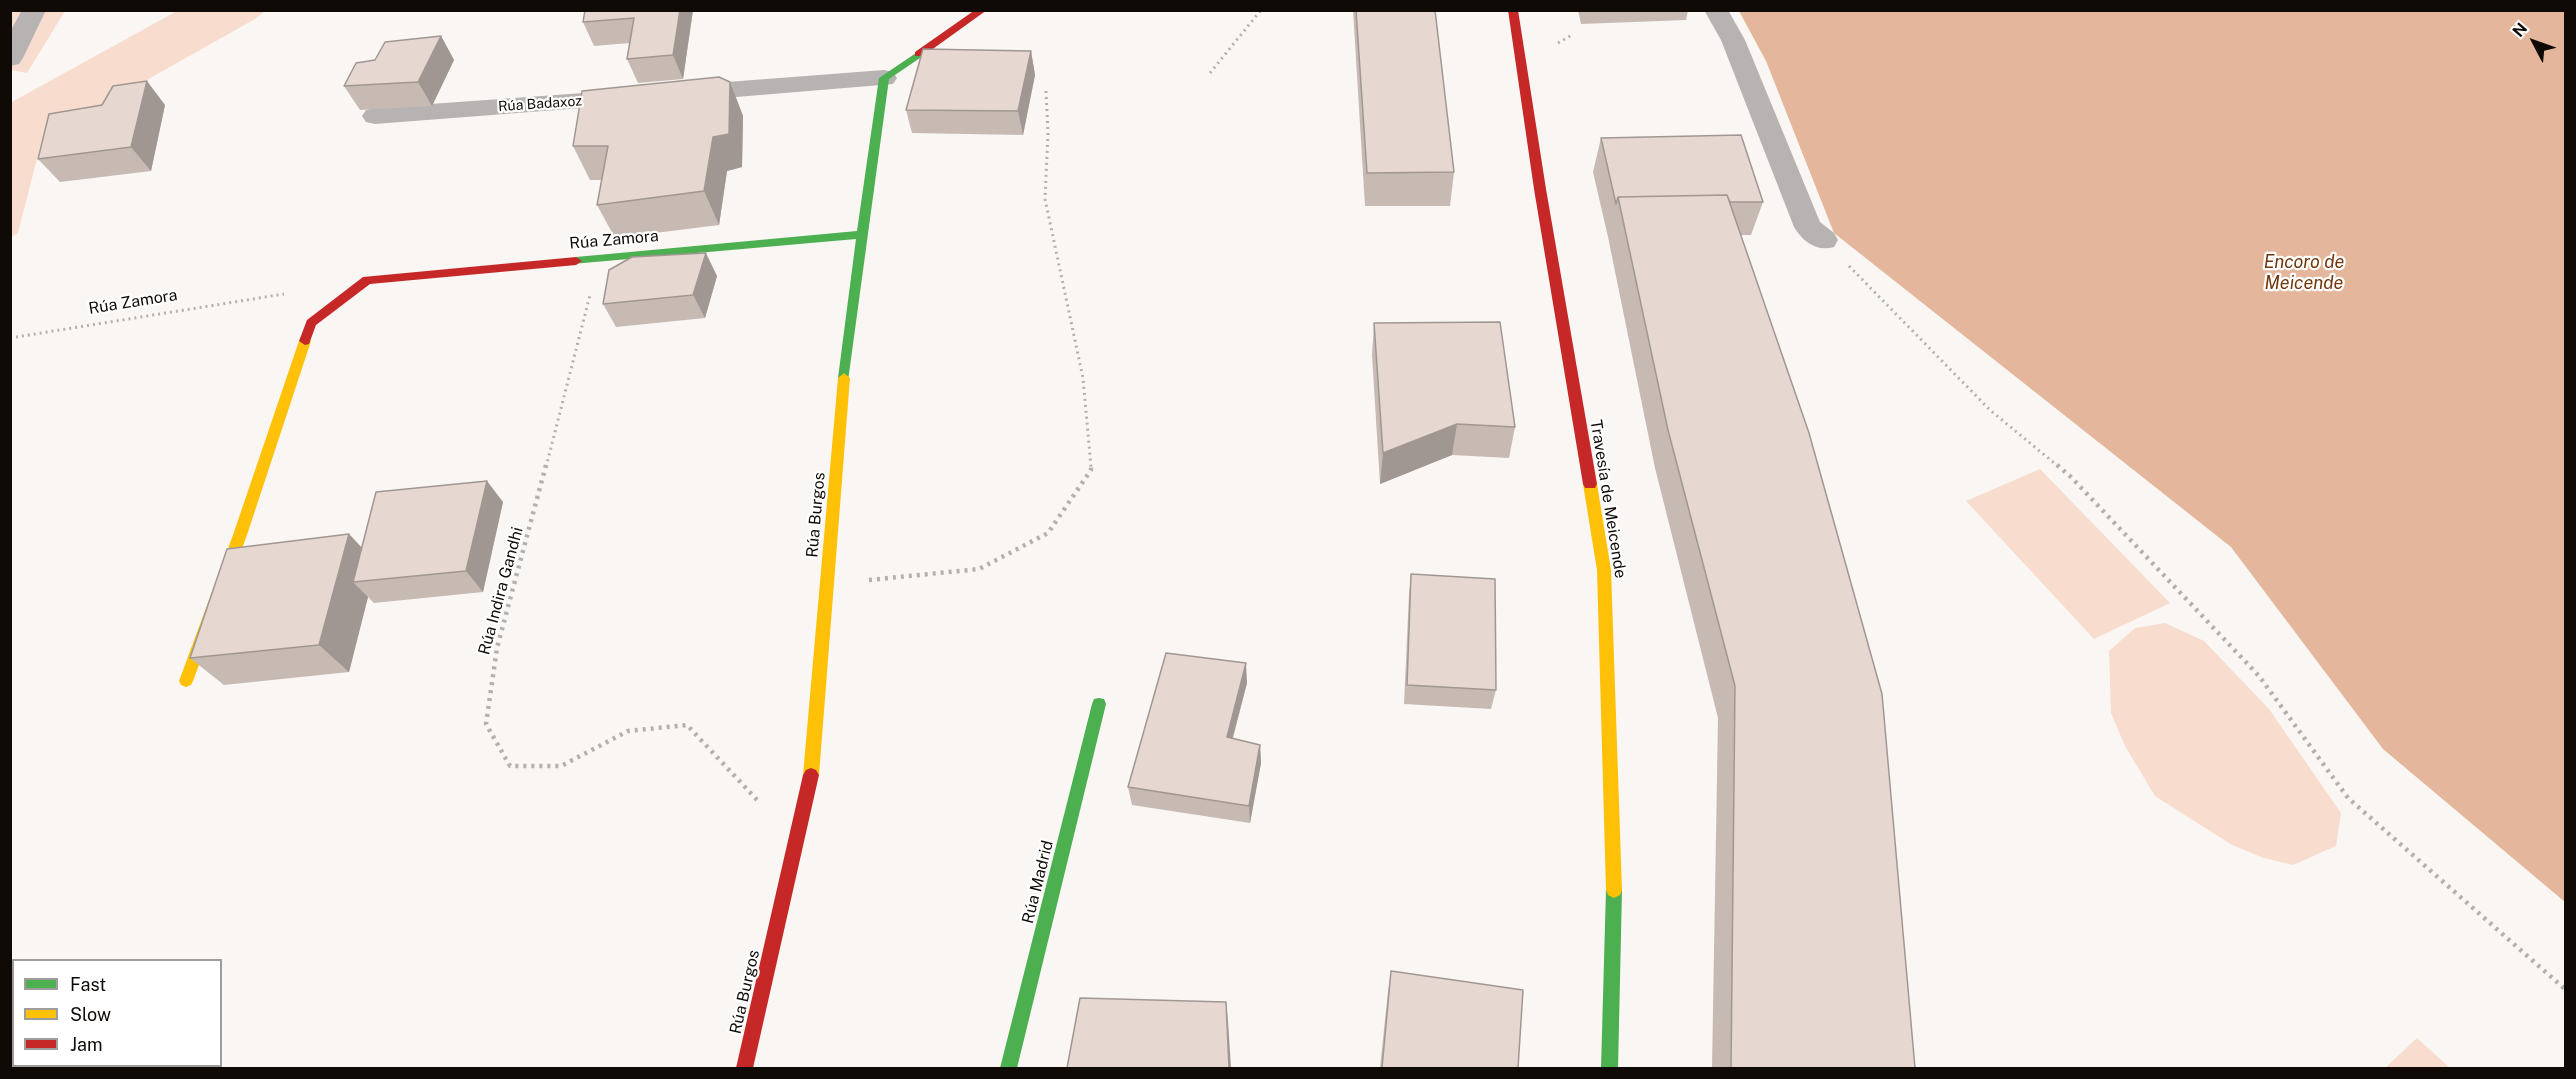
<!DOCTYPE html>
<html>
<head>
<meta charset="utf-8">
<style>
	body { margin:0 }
	#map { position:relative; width:2576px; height:1079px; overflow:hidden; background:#f9f6f4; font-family:"Public Sans",sans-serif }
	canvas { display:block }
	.frame { position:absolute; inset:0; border:12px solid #100a07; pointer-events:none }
	.legend { position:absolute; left:12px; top:959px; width:210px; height:108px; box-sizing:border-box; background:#fff; border:2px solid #9f9d9c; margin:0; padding:8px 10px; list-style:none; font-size:18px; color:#100a07 }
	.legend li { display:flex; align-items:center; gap:12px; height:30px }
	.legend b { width:30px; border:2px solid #9f9d9c }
	.north { position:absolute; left:2504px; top:12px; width:60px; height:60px; -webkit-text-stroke:4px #fff; paint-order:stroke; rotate:311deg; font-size:16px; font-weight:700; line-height:24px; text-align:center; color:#100a07 }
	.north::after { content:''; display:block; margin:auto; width:21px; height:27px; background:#100a07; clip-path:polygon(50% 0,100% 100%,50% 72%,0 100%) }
</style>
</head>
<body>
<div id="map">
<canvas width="2576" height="1079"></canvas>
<div class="frame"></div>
<ul class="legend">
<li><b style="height:8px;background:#4caf50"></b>Fast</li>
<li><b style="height:8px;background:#ffc107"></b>Slow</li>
<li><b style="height:8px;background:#c62828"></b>Jam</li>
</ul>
<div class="north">N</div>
</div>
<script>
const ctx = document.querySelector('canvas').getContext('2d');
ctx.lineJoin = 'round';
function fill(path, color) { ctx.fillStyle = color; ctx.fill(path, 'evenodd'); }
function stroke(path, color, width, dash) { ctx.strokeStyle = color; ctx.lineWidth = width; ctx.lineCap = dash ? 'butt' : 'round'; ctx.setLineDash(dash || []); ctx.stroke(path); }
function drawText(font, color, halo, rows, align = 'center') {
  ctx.font = font + ' "Public Sans",sans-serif'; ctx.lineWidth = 4.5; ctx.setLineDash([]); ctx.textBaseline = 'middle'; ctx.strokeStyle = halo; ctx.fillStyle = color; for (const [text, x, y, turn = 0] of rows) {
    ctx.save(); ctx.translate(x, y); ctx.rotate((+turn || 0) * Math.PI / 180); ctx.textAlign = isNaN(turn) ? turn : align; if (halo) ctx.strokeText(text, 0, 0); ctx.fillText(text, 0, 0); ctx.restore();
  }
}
fill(new Path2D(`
	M10,11H65L27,73L11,70Z
	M177,11H265L255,19L42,139L18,233L11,237L10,103Z
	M2040,469L2170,603L2094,639L1966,501Z
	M2165,623L2204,641L2269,709L2341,813L2336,846L2293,865L2264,858L2232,845L2155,796L2125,746L2111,713L2109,651L2135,628Z
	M2417,1038L2450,1068H2385Z`), '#f8ddce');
fill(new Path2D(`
	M1739,11H2565V902L2383,749L2231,547L1834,233L1766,61Z`), '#e4b69b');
stroke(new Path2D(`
	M1558,43L1572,35
	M1210,73L1261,10
	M1046,91L1048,133L1045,199L1083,378L1091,467
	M1849,266L1990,410L2059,467
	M10,338L284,294
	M546,467L590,295`), '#b3b1b0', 3, [2, 4]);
stroke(new Path2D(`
	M546,465L497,648L486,724L510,766H561L628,731L687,725L759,802
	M2057,465L2071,477L2259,676L2348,798L2566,990
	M869,580L979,569L1048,533L1091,470V465`), '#b3b1b0', 4.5, [3, 5]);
fill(new Path2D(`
	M22,10H46L23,58L19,64L10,66V32Z
	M1704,10H1728L1745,40L1820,222L1834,233L1838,240L1834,247C1817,252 1803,242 1794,227L1721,40Z
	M884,70L893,72L897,78L893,84L688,101L679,99L675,93L679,87L688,85Z
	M625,90L634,92L638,98L634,104L375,124L366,122L362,116L366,110L375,108Z`), '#b6b3b2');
fill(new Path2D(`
	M919,51L924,54L923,56L889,79L848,381L844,383L838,378L856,239L572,264L570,261L576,257L857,231L879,78Z
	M1099,698L1104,699L1106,704L1017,1068H1000L1092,704L1094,699Z
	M1614,882L1620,885L1622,890L1618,1068H1601L1606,890L1608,885Z`), '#4caf50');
fill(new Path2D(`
	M305,337L311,341L247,535L193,681L191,685L186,687L181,685L179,681L233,535L299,341Z
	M844,373L850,378L819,775L816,780L811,782L806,780L803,775L838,378Z
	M1590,479L1595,480L1597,484L1611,570L1622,890L1620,895L1614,898L1608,895L1606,890L1597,570L1583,484L1585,480Z`), '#ffc107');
fill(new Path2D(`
	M975,10H987L923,56H915V52Z
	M1508,10H1518L1546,189L1597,484L1595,488H1585L1583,484L1534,189Z
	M576,257L582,261L576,265L370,284L316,325L309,344L305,345L299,341L307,320L363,277Z
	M811,768L816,770L819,775L753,1068H736L803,775L806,770Z`), '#c62828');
fill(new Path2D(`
	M585,10H693L683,79L638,83L627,59L630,43L594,46L583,22Z
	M1353,10H1435L1454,172L1450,206H1365Z
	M1578,10H1688L1686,20L1581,24Z
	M441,36L454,60L432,106L360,110L344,86L375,60Z
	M1031,51L1035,75L1023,135L912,133L906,110Z
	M730,82L743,116L742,167L727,171L719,225L615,238L597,205L602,180H590L573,146Z
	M165,105L151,171L60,182L38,159Z
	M1601,138L1763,202L1751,235H1741L1915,1068H1712L1718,718L1655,468L1608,237L1593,172Z
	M717,276L705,318L616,327L603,304Z
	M1374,323L1515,427L1509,458L1452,455L1380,484L1372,355Z
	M503,502L483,592L374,603L368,597L349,672L224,685L190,658L349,534L362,548Z
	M1411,574L1496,690L1491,709L1404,704L1409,594Z
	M1247,683L1233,738L1260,745L1261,763L1250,823L1132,805L1128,787Z
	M1391,971L1518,1068H1380L1388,991Z`), '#c6bab3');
fill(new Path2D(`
	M680,10H693L683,79L673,55Z
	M441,36L454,60L432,106L418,82Z
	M1031,51L1035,75L1023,135L1018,111Z
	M147,81L165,105L151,171L131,147Z
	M730,82L743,116L742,167L727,171L719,225L704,191L713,137Z
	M706,253L717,276L705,318L693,295Z
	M1457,424L1452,455L1380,484L1383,453Z
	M487,481L503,502L483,592L466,571Z
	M349,534L377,564L353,582L368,597L349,672L319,645Z
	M1246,663L1247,683L1228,755L1227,737Z
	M1260,745L1261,763L1250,823L1249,806Z
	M1226,1002L1228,1021L1231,1068H1229Z`), '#a19792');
const building = new Path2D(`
	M585,10H680L673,55L627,59L634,18L583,22Z
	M1356,10H1435L1454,172L1367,173Z
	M441,36L418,82L344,86L356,63L375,60L385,42Z
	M923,49L1031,51L1018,111L906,110Z
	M719,77L730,82L729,134L713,137L704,191L597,205L608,146H573L582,91Z
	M147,81L131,147L38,159L49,114L102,105L113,86Z
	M1741,135L1763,202H1730L1727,195L1618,197L1616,204L1601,138Z
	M1727,195L1809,433L1882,694L1915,1068H1731L1735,686L1668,430L1618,197Z
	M706,253L693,295L603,304L609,270L632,257Z
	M1500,322L1515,427L1457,424L1383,453L1374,323Z
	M487,481L466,571L353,582L376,492Z
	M349,534L319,645L190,658L227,549Z
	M1411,574L1495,579L1496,690L1407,685Z
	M1166,653L1246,663L1227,737L1260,745L1249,806L1128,787Z
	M1391,971L1523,990L1518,1068H1382Z
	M1080,998L1226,1002L1229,1068H1067Z`);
fill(building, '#e6d8d0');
stroke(building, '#a19792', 1.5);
drawText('14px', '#100a07', '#fff', [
	["Rúa Badaxoz",540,104,-4]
]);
drawText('16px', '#100a07', '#fff', [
	["Rúa Zamora",614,240,-5],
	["Rúa Zamora",133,302,-9],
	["Travesía de Meicende",1608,499,81],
	["Rúa Burgos",816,515,-85],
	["Rúa Indira Gandhi",501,591,-75],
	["Rúa Madrid",1038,882,-76],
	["Rúa Burgos",745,992,-77]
]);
drawText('italic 18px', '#72360c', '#fff', [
	["Encoro de",2304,262],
	["Meicende",2304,283]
]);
</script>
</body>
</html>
